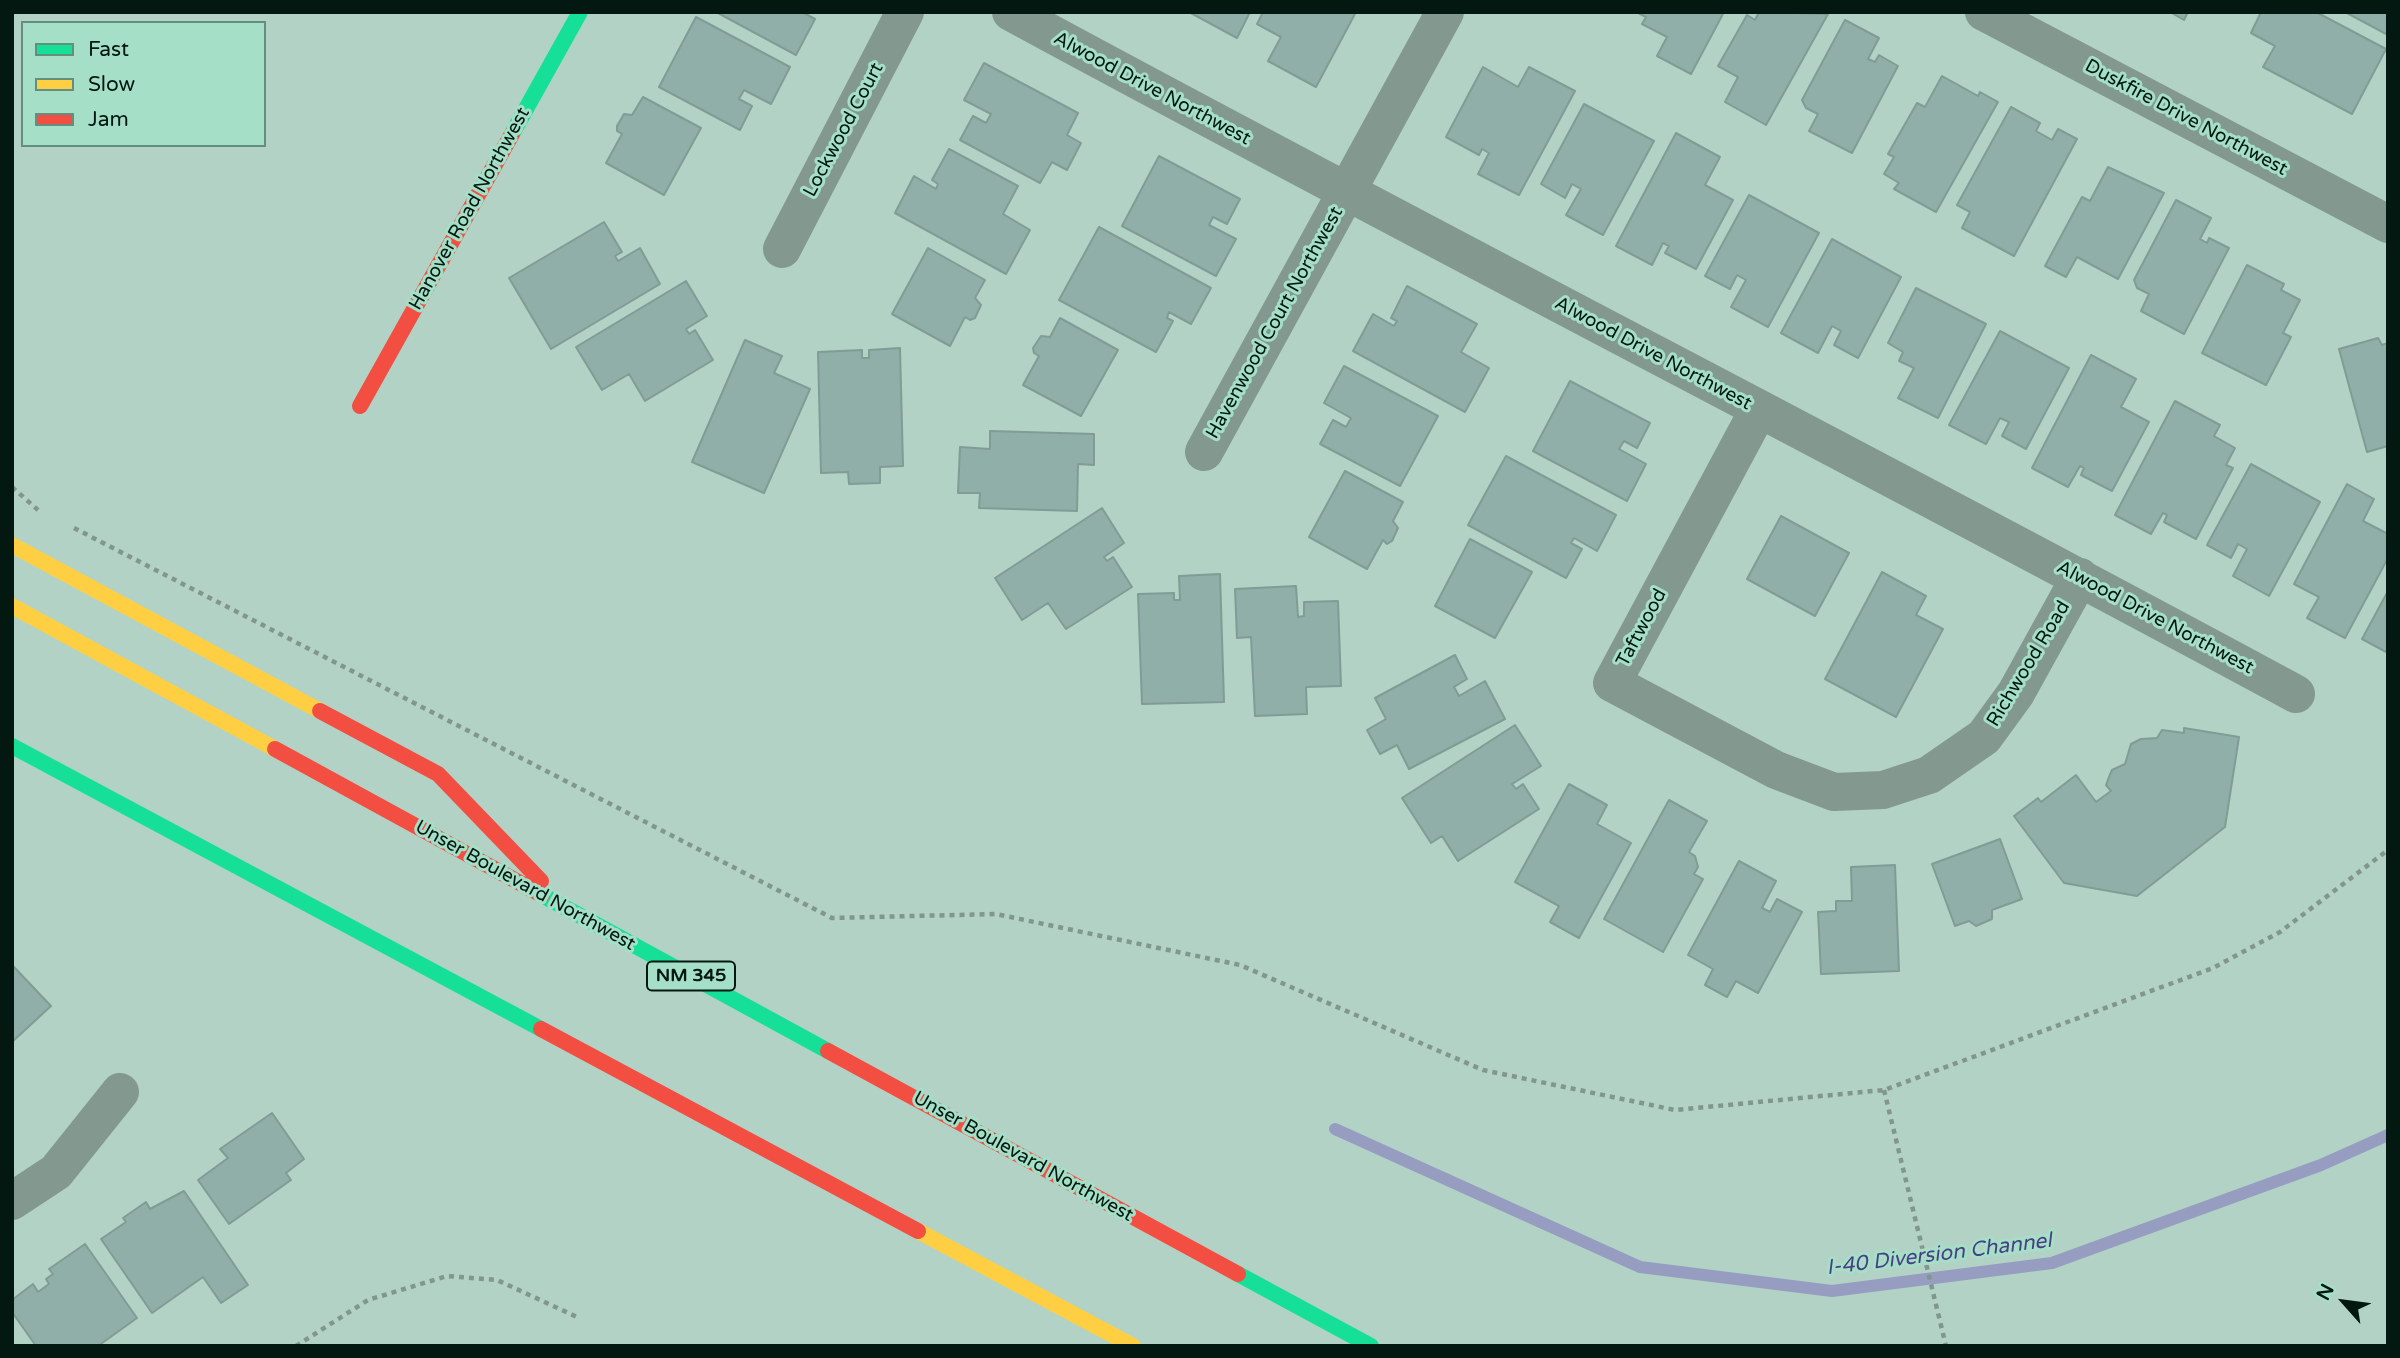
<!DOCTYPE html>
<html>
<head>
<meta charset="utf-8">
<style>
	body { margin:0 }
	#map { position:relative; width:2400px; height:1358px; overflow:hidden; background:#b2d2c5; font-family:"Varela Round",sans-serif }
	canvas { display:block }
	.frame { position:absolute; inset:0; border:14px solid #021810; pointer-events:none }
	.legend { position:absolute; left:21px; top:21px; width:245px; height:126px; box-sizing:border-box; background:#a5dfc7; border:2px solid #648f7e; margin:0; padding:9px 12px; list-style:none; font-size:21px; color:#021810 }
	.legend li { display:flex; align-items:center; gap:14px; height:35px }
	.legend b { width:35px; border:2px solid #648f7e }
	.north { position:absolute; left:2309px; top:1267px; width:70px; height:70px; -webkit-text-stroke:5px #a5dfc7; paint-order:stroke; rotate:298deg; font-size:19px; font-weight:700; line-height:28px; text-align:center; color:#021810 }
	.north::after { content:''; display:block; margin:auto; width:24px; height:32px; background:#021810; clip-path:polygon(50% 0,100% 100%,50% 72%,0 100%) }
</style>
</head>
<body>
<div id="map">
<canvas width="2400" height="1358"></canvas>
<div class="frame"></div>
<ul class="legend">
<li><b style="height:9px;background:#16e098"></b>Fast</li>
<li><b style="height:9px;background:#ffcf43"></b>Slow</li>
<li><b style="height:9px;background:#f24e42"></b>Jam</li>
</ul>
<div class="north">N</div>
</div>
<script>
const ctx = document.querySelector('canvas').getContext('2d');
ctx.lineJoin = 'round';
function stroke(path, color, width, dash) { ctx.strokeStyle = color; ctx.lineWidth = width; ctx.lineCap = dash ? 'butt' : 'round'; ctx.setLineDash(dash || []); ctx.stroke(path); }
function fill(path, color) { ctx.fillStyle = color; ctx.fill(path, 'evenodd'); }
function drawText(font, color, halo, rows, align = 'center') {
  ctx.font = font + ' "Varela Round",sans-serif'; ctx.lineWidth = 6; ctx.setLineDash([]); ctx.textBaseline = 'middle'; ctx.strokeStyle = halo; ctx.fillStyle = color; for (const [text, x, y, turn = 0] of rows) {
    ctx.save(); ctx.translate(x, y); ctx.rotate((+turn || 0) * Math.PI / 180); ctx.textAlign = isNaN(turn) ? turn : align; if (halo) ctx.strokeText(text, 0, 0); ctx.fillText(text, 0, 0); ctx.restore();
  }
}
stroke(new Path2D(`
	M1335,1129L1640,1267L1832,1291L2052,1263L2321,1165L2388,1135`), '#969dc0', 12);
const building = new Path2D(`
	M716,12H802L815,19L796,55Z
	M1189,12H1250L1237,38Z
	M1263,12H1356L1316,87L1268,61L1281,37L1257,24Z
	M1636,12H1724L1691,74L1657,56L1667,37L1642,24L1646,17Z
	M1759,12L1828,14L1766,125L1725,102L1738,77L1718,66L1747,15L1755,20Z
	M2170,12H2188L2184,20Z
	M2261,12H2316L2386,49L2352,114L2263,67L2275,46L2251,33Z
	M2345,12H2388V35Z
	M696,17L790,67L771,104L744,90L739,99L752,106L740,130L659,87Z
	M1845,20L1879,38L1868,59L1875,62L1879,55L1898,66L1852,153L1809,131L1818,114L1806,108L1802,100Z
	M984,63L1078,113L1067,135L1081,143L1067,170L1052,162L1040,183L960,140L973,116L986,123L991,114L964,100Z
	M1483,67L1518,87L1529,67L1575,91L1519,195L1478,174L1489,153L1482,149L1479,155L1446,137Z
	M1942,76L1978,96L1980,92L1998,102L1936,212L1894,189L1899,183L1884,174L1894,157L1888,154L1917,103L1925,107Z
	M643,97L701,128L664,195L606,163L622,134L617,131V126L624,114L632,115Z
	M1584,104L1654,141L1603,235L1566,215L1581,189L1572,184L1565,198L1541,184Z
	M2011,107L2040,123L2036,131L2052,140L2058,129L2077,139L2014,256L1962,228L1970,212L1957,205Z
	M1676,133L1720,157L1705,185L1733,200L1696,269L1665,253L1669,246L1663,243L1652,265L1616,246Z
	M949,149L1018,186L1003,214L1030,230L1006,274L895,213L914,176L936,189L938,184L932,180Z
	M1159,156L1240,199L1227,224L1213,217L1209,225L1236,239L1216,276L1122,226Z
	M2108,167L2164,193L2118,279L2077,257L2066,277L2045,266L2082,197L2090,201Z
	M1749,195L1819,233L1768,327L1731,307L1746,280L1737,275L1730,289L1705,276Z
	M2176,200L2211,218L2200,239L2207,243L2209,238L2229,248L2184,334L2141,311L2149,294L2137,288L2134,280Z
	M604,222L622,252L615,256L618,261L640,248L660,284L551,349L509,278Z
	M1099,227L1211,288L1191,324L1169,312L1167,318L1173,321L1156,352L1059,300Z
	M1832,239L1901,277L1858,358L1834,345L1841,331L1832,326L1818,353L1781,333Z
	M928,248L985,280L975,298L981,305L975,318L970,320L965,317L950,346L892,314Z
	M2247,265L2284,284L2281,290L2300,300L2283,333L2291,337L2266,385L2202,353Z
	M686,281L707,316L686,329L689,334L695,330L713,360L645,401L629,374L602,390L576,347Z
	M1407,286L1477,324L1461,352L1489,368L1465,412L1353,351L1373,314L1394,326L1397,321L1391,318Z
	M1916,288L1986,324L1938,418L1898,398L1914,368L1899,361L1903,352L1888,343Z
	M1060,318L1118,350L1081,416L1023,385L1039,356L1034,353L1033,348L1041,336L1050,337Z
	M2000,331L2069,368L2026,449L2002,436L2009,422L2000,418L1986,444L1949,425Z
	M2378,338L2382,345L2388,343V446L2367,452L2339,349Z
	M745,340L782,356L774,373L810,389L764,493L692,462Z
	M900,348L903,466L880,467V483L849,484L848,472L821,473L818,352L862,350V358H869V350Z
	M2091,355L2136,379L2121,407L2149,422L2112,491L2081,475L2084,468L2080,466L2068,487L2032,468Z
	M1344,366L1438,416L1400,486L1320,444L1333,420L1346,427L1351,418L1324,403Z
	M1570,381L1650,423L1637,448L1624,441L1619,449L1646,464L1627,501L1533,451Z
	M2175,401L2220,425L2214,436L2235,448L2226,465L2233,468L2196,539L2164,522L2167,515L2163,513L2151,534L2115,515Z
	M990,431L1094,434V465L1078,464L1077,511L979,508L980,493H958L960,447L990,449Z
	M1506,456L1616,515L1597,551L1574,538L1571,543L1582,549L1566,578L1468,525Z
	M2251,464L2320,502L2269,596L2233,576L2247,549L2238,544L2231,558L2207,545Z
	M1345,471L1403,502L1393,521L1398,528L1392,541L1387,544L1383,540L1367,569L1309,537Z
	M2347,484L2374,499L2363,521L2388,534V558L2345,638L2307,618L2319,597L2294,584Z
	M1102,508L1124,543L1104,557L1107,561L1113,557L1132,587L1066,629L1048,603L1022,620L995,578Z
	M1781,516L1849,553L1815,616L1747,579Z
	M1470,539L1532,572L1495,638L1435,606Z
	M1882,572L1926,596L1916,615L1943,629L1896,717L1825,679Z
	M1220,574L1224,702L1142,704L1138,594L1174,593V600H1180L1179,576Z
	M1296,586L1298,617L1304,616V602L1338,601L1341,686L1306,687L1307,714L1255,716L1251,637L1237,638L1235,589Z
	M2388,591V653L2362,639Z
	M1455,655L1467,679L1454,687L1459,696L1485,681L1505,719L1409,769L1397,745L1380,754L1367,730L1386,719L1375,698Z
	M1515,725L1541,766L1512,784L1516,789L1523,784L1539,809L1458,861L1442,836L1431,843L1402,798Z
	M2184,728L2239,737L2225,827L2137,896L2064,883L2014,816L2038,798L2041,802L2076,775L2096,802L2111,791L2106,785L2109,777L2112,770L2125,764L2131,744L2141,739L2157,738L2162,730L2184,733Z
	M1569,784L1607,805L1597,824L1631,843L1579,938L1550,922L1559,906L1515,882Z
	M1669,800L1707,821L1689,852L1695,856L1698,867L1694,874L1703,879L1663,952L1604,919Z
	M2000,839L2022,899L1992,910V919L1976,926L1969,921L1955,926L1932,864Z
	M1739,861L1776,881L1762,908L1770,912L1777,899L1802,912L1758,993L1736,981L1727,997L1705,985L1713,969L1688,955Z
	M1895,865L1899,971L1821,974L1818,912L1836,911V901H1852L1851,867Z
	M14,967L51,1006L12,1042V968Z
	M272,1113L304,1159L286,1173L291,1180L229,1224L198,1180L228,1158L220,1149Z
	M184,1191L248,1285L221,1303L203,1277L152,1313L101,1239L126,1222L123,1218L146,1202L150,1209Z
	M85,1244L137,1318L98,1346H36L12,1312V1300L33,1284L38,1292L49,1284L46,1279L53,1274L49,1269Z`);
fill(building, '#90afa8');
stroke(building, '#809c95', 2);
stroke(new Path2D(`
	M12,487L38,510
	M74,528L832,918L996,914L1240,965L1483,1070L1675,1110L1884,1090L2213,968L2280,932L2388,850
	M1884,1090L1946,1346
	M296,1346L368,1300L447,1276L497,1280L577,1317`), '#82968e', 4.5, [5, 5]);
stroke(new Path2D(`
	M1011,12C1437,243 1869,463 2296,694
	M1984,12L2388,224
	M782,249L905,12
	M1759,409L1612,683L1776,770L1834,792L1883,790L1929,775L1984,737L2016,693L2080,577
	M1204,452L1445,12
	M12,1201L56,1172L120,1092`), '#83988f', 38);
stroke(new Path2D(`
	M512,134L580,12
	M12,746L541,1029
	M542,895L828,1051
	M1238,1274L1371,1346`), '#16e098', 16);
stroke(new Path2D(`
	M12,545L320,711
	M12,606L275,749
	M918,1231L1133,1346`), '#ffcf43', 16);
stroke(new Path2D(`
	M360,406L512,134
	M320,711L438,774L541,881
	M275,749L542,895
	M541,1029L918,1231
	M828,1051L1238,1274`), '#f24e42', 16);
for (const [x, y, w] of [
	[691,976,88]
]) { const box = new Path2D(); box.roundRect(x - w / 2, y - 14.5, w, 29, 5); ctx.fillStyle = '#a5dfc7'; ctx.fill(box); stroke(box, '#021810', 2); }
drawText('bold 18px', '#021810', null, [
	["NM 345",691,976]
]);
drawText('19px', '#021810', '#a5dfc7', [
	["Alwood Drive Northwest",1152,89,28],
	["Duskfire Drive Northwest",2186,118,28],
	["Lockwood Court",844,130,-62],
	["Hanover Road Northwest",470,209,-61],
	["Havenwood Court Northwest",1275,323,-61],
	["Alwood Drive Northwest",1653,354,28],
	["Alwood Drive Northwest",2155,618,28],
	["Taftwood",1642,628,-62],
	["Richwood Road",2029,664,-59],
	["Unser Boulevard Northwest",525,886,29],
	["Unser Boulevard Northwest",1023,1157,29]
]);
drawText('italic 21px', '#493f85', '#a5dfc7', [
	["I-40 Diversion Channel",1939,1255,-7]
]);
</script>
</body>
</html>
